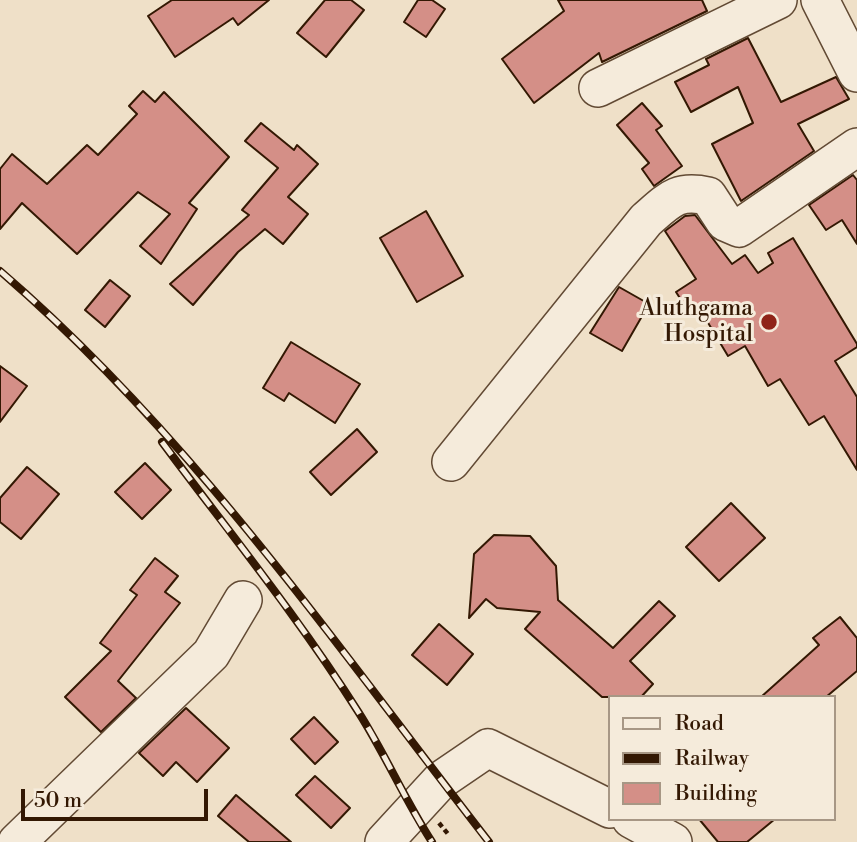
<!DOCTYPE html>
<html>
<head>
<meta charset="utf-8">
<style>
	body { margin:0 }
	#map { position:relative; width:857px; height:842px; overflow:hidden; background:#efe0c8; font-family:"Libre Bodoni",serif }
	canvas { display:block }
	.legend { position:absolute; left:608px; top:695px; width:228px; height:126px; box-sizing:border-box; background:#f5ebdb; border:2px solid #a79785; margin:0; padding:9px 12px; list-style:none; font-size:21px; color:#331803 }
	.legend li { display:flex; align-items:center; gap:14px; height:35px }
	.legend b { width:35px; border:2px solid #a79785 }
	.scale { position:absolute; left:21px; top:789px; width:187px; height:32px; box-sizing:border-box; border:4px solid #331803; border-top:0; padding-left:9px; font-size:21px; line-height:24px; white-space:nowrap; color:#331803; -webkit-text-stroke:5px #f5ebdb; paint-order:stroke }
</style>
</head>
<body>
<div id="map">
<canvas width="857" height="842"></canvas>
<ul class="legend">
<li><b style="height:9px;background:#f5ebdb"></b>Road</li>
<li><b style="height:9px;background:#331803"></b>Railway</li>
<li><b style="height:19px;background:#d48f87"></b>Building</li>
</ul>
<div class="scale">50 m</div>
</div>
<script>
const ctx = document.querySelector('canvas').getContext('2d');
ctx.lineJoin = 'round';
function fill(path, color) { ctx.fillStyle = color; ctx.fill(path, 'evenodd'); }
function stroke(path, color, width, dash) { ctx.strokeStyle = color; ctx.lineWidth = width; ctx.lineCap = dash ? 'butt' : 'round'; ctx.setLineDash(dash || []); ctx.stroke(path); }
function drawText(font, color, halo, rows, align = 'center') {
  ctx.font = font + ' "Libre Bodoni",serif'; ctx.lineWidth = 6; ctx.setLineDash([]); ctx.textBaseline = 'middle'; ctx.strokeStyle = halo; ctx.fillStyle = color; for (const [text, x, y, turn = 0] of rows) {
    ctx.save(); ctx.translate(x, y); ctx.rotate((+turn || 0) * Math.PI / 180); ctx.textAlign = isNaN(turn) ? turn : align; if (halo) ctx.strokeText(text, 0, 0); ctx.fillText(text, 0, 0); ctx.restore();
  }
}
const building = new Path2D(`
	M172,0H269L238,25L233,18L175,57L148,16Z
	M325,0H351L364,10L326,57L297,33Z
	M418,0H432L445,9L426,37L404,22Z
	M558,0H702L707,11L602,62L599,53L534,103L502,59L564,11Z
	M748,38L781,102L836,77L849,99L798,124L814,151L741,201L712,144L753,123L738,87L691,112L675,82L709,65L706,59Z
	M143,91L155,102L164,92L229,157L189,203L197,209L161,264L140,246L170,214L138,192L77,254L22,203L0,229V169L12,154L47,184L87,145L98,155L137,114L129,106Z
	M642,103L662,126L656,130L682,166L654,186L642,169L649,163L617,125Z
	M261,123L294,150L297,145L318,164L288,197L308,214L283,244L265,229L238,252L193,305L170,284L249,215L242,210L278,168L245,141Z
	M853,175L857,180V244L842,220L826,230L809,205Z
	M426,211L463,276L417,302L380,238Z
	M695,215L732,264L745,255L758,273L773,263L768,253L793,238L857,344V347L835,361L857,397V470L824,416L809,425L780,379L768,386L745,346L728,356L701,311L692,317L676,292L696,279L665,231L685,216Z
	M110,280L130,296L105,327L85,310Z
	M619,287L649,304L622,351L590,333Z
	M291,342L360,384L335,423L289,393L284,401L263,388Z
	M0,366L27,386L0,422Z
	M357,429L377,452L331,495L310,472Z
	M145,463L171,490L142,519L115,492Z
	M27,467L59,494L21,539L0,522V498Z
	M731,503L765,538L719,581L686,547Z
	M494,535L530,536L556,566L558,600L613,648L659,601L675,616L630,661L653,684L641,697H602L525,629L540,612L497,608L486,599L469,618L474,554Z
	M155,558L178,576L165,592L180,603L118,681L136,698L101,732L65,697L111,651L100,643L137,595L130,590Z
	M840,617L857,638V671L826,697H761L819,645L813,638Z
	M439,624L473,654L447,685L412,655Z
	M186,708L229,748L197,782L176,762L163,776L139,753Z
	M314,717L338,742L315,764L291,739Z
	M315,776L350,808L331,828L296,795Z
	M236,795L291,842H249L218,816Z
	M699,819H775L747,842H718Z`);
fill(building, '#d48f87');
stroke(building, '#331803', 2);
const minor = new Path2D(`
	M820,0L857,73
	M598,88L778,0
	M451,462L646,220C669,200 677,189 708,196L725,222L739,228L857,147
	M631,819L673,842
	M17,842L211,654L243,600
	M384,842L441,780L488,748L610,809`);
stroke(minor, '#624a34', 40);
stroke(new Path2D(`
	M439,823L448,834`), '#331803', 4.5, [5, 3.5]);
stroke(minor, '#f5ebdb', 37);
const rail = new Path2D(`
	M0,271C191,435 335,644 489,842
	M162,442C229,532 299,618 359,713C385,754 405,800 432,842`);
stroke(rail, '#331803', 8);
stroke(rail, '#f5ebdb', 5, [16]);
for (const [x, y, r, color] of [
	[769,322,9,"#8f2418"]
]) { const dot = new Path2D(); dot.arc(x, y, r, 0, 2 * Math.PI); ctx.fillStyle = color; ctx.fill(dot); stroke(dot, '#f5ebdb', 2.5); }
drawText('23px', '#331803', '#f5ebdb', [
	["Aluthgama",753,309],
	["Hospital",753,335]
], 'right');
</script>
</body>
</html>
